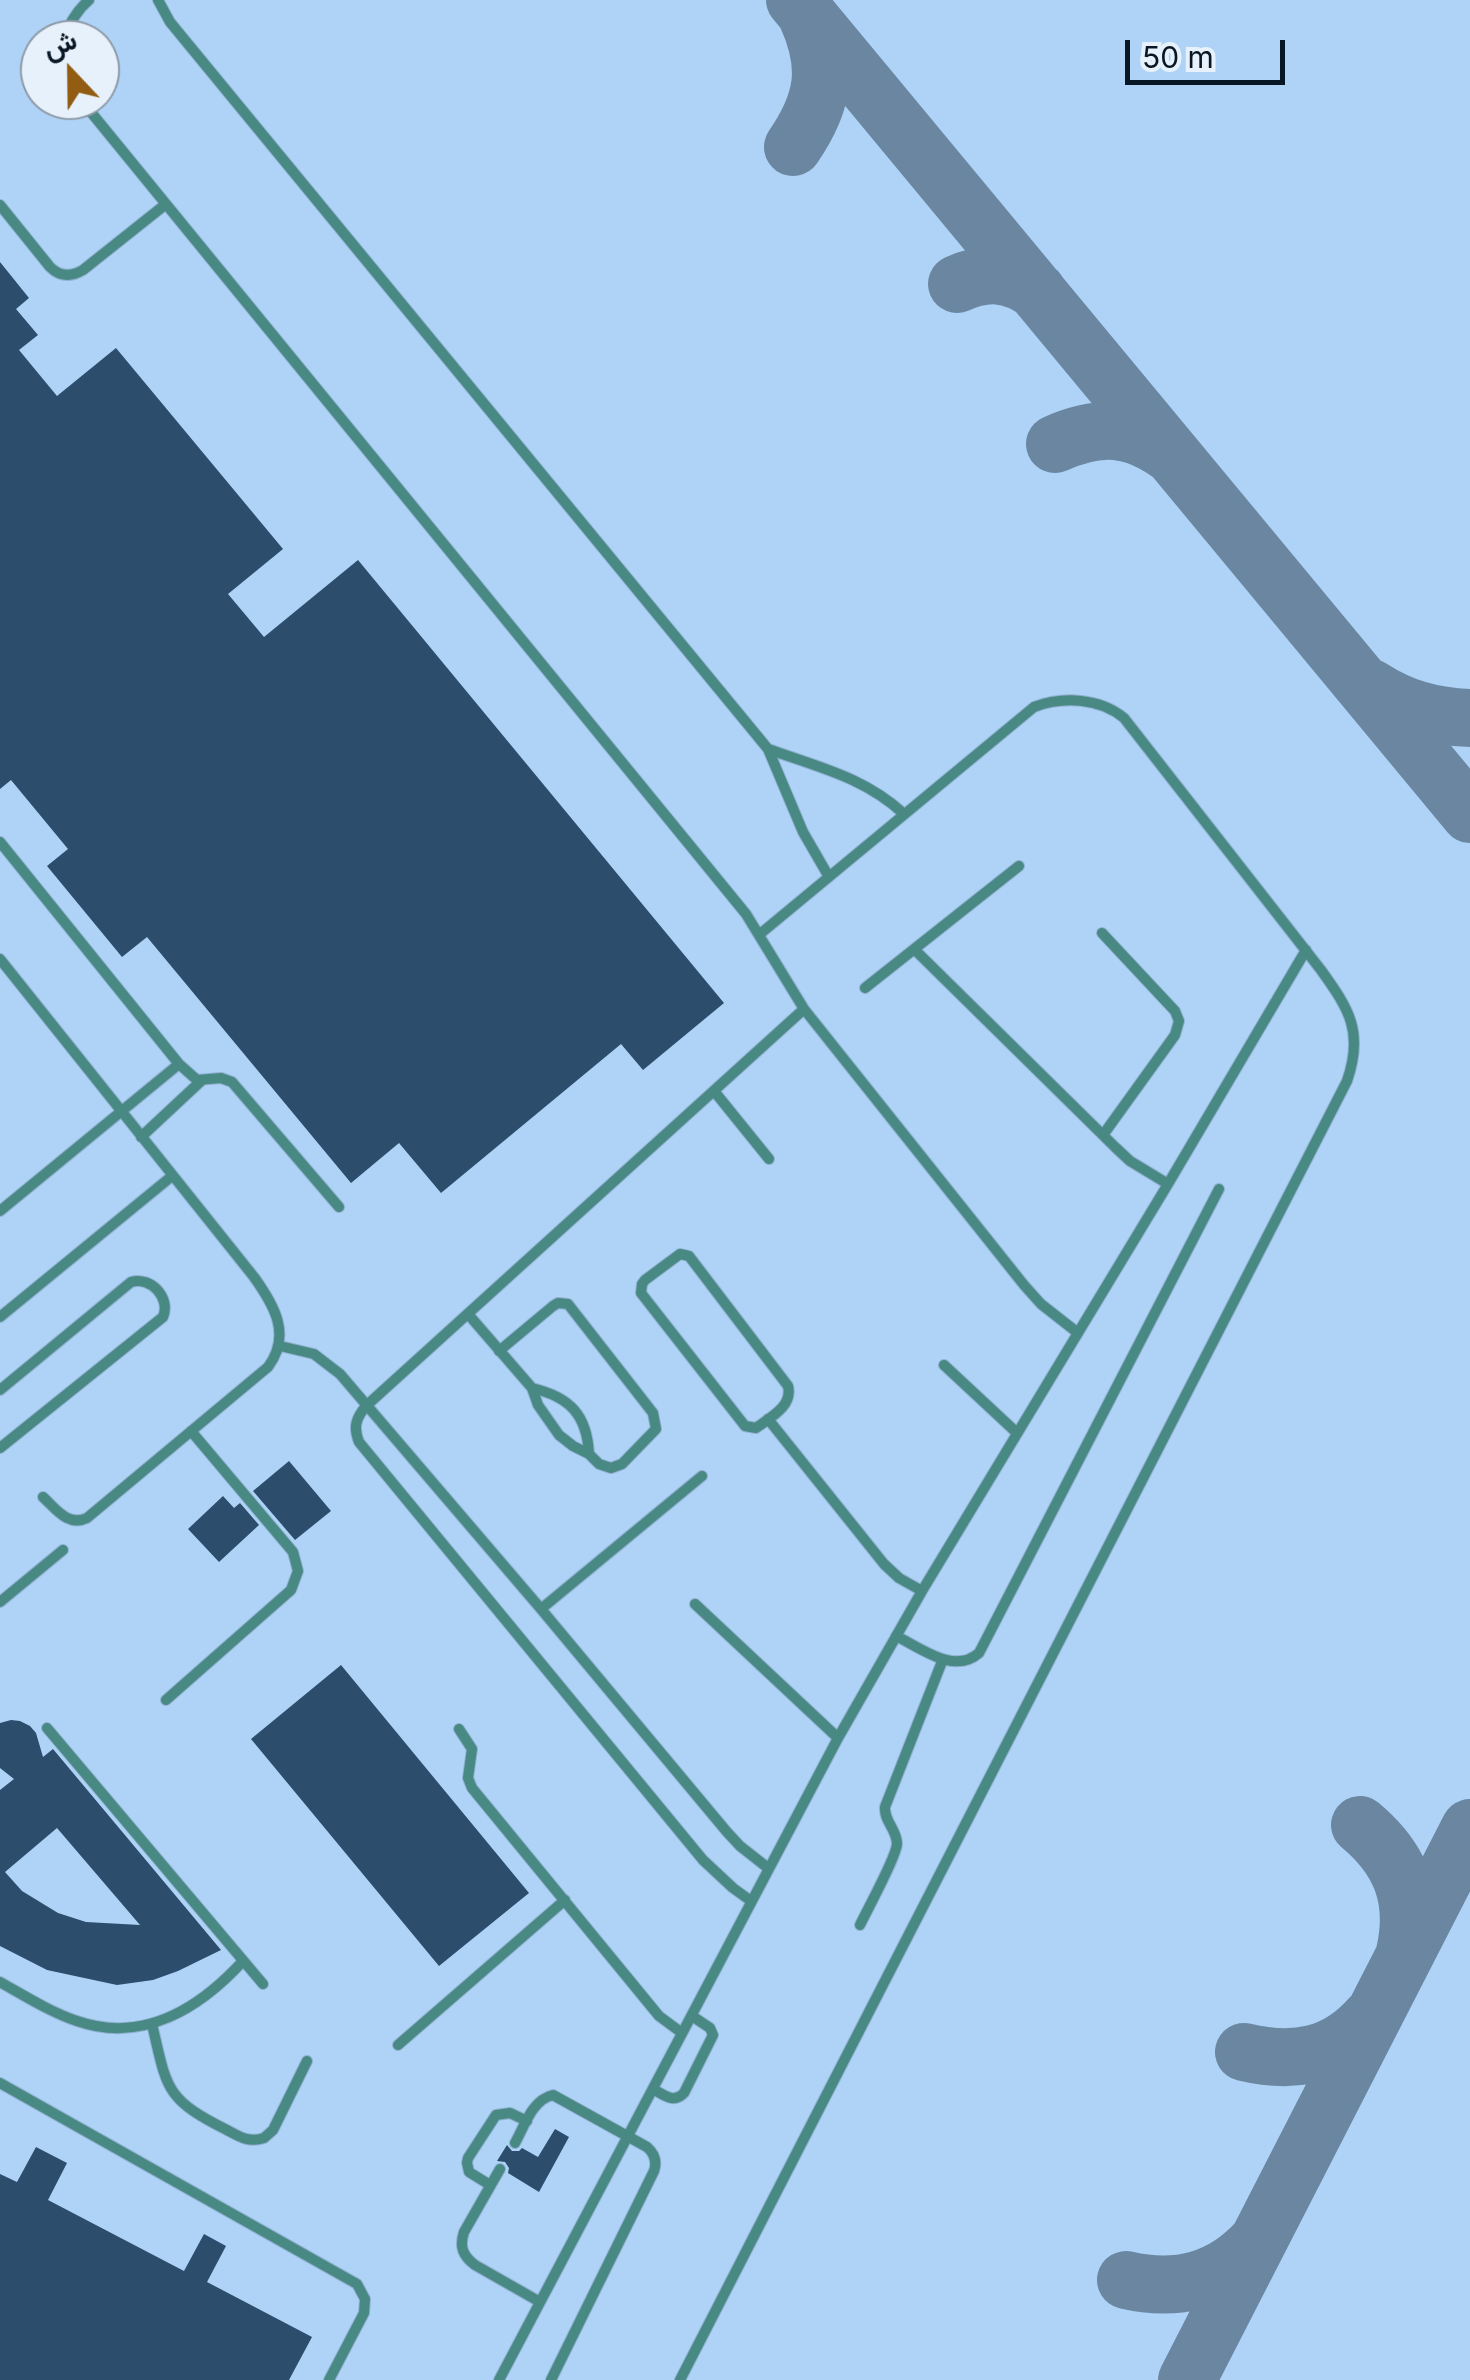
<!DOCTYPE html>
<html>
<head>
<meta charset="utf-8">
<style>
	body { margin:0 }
	#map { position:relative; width:1470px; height:2380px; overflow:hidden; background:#aed3f7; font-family:Inter,Vazirmatn,sans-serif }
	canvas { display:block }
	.north { position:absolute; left:20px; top:20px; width:100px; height:100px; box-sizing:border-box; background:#e6f1fc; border:2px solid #8e9aa6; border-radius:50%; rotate:338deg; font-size:28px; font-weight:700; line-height:40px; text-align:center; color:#091724 }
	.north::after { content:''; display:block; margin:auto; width:35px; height:45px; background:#925c12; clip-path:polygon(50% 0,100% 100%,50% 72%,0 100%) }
	.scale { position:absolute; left:1125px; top:40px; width:160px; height:45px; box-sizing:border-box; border:5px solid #091724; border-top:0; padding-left:12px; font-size:30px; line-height:35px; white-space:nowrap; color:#091724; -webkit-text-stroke:8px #e6f1fc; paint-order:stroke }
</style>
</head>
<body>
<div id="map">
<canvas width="1470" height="2380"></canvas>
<div class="north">ش</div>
<div class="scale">50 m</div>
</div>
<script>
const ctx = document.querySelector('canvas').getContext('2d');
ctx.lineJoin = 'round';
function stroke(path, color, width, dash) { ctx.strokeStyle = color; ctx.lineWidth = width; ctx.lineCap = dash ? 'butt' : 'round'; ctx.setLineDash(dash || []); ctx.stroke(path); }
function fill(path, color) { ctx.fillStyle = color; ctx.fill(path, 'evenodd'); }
stroke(new Path2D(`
	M795,0L1470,814
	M793,147C824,102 830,67 807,16
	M957,284C986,271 1010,272 1037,291
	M1055,444C1100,424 1132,426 1172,455
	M1371,688C1402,708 1433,717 1470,718
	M1360,1825C1401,1859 1417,1899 1405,1952
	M1244,2052C1294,2064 1336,2057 1371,2017
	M1126,2280C1177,2292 1222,2281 1258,2241
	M1187,2380L1470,1828`), '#6a86a0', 58);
fill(new Path2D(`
	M0,262L29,298L16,309L38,335L19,350L57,396L116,348L283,549L228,594L264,637L358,560L724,1003L643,1070L621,1044L441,1193L399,1143L351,1183L147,937L122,957L47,866L68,849L11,780L0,789Z
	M289,1461L331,1511L295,1540L253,1491Z
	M223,1496L234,1508L240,1503L259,1525L219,1562L188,1529Z
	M341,1665L529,1893L439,1966L251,1739Z
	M11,1720L20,1721L30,1726L36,1733L43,1757L53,1749L221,1950L178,1971L153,1980L117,1985L47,1970L0,1946V1790L14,1779L0,1768V1723ZM57,1828L140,1925L86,1922L58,1913L22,1891L5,1872Z
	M555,2129L569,2137L539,2192L508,2173L509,2168L505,2162L497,2161L507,2145L512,2151H519L522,2148L538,2157Z
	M36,2147L67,2163L48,2200L184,2271L204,2234L226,2246L207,2282L312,2337L289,2380H0V2174L17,2182Z`), '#2c4d6c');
const lane = new Path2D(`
	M158,0L170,22L768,749L803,832L829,877
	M63,40C69,24 76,11 89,0
	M81,100L746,914L804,1009L1024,1285L1041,1304L1078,1333
	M0,205L50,267C60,277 71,277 83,270L166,204
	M768,749C818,767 864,777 904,814
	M0,842L179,1064L197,1080L221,1078L232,1082L339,1207
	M1102,933L1175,1011L1179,1021L1175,1035L1103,1135
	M914,949L1115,1147L1130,1161L1168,1184
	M0,959L254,1277C274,1305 292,1335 268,1367L87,1518C68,1527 56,1509 43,1497
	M865,988L1019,866
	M714,1091L769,1159
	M141,1137L201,1081
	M0,1211L179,1064
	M680,1254L689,1256L788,1386C793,1406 771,1417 756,1428L745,1426L641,1293L642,1284L645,1280Z
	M468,1314L532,1388L538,1405L559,1435L573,1446L589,1454L599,1464L611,1468L622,1464L656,1429L653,1413L568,1304L558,1303L553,1306L499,1351
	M0,1317L172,1176
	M280,1346L314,1354L340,1374L541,1609L727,1832L740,1846L768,1868
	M944,1365L1017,1433
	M532,1388C570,1397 587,1415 589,1454
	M0,1390L131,1282C151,1276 171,1298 163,1317L0,1448
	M768,1419L884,1564L899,1578L922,1591
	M0,1602L63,1550
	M695,1604L838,1738
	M541,1609L702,1476
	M896,1636C921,1648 954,1675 979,1653L1219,1189
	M166,1700L291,1590L298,1571L293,1552L191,1431
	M47,1728L263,1984
	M459,1729L472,1749L468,1778L472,1788L659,2016L682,2033
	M751,1901L733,1888L703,1860L359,1442C353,1427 356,1418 366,1406L804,1009
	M860,1925C867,1910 896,1858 897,1844C897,1829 884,1822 885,1807L943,1659
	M0,1982C25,1996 50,2012 77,2021C143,2044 200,2008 243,1961
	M152,2024C167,2089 165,2099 227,2130C240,2137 249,2143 264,2138L273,2130L307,2061
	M398,2045L565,1900
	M0,2083L357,2284L365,2299L364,2313L329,2380
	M653,2089C664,2095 674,2104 684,2093L713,2035L710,2028L692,2016
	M515,2143C525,2125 532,2100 553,2095L647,2147C655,2154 657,2162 654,2171L551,2380
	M500,2169L464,2232C459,2247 463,2256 475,2265L540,2302
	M490,2185L469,2172L467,2163L468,2158L496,2115L510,2113L527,2121
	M499,2380L838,1738L922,1591L1168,1184L1306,950
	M680,2380L1347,1081C1364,1032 1349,1009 1321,970L1124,718C1100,698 1063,696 1034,707L760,934`);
stroke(lane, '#90b1d1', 12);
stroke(lane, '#498984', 10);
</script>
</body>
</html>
